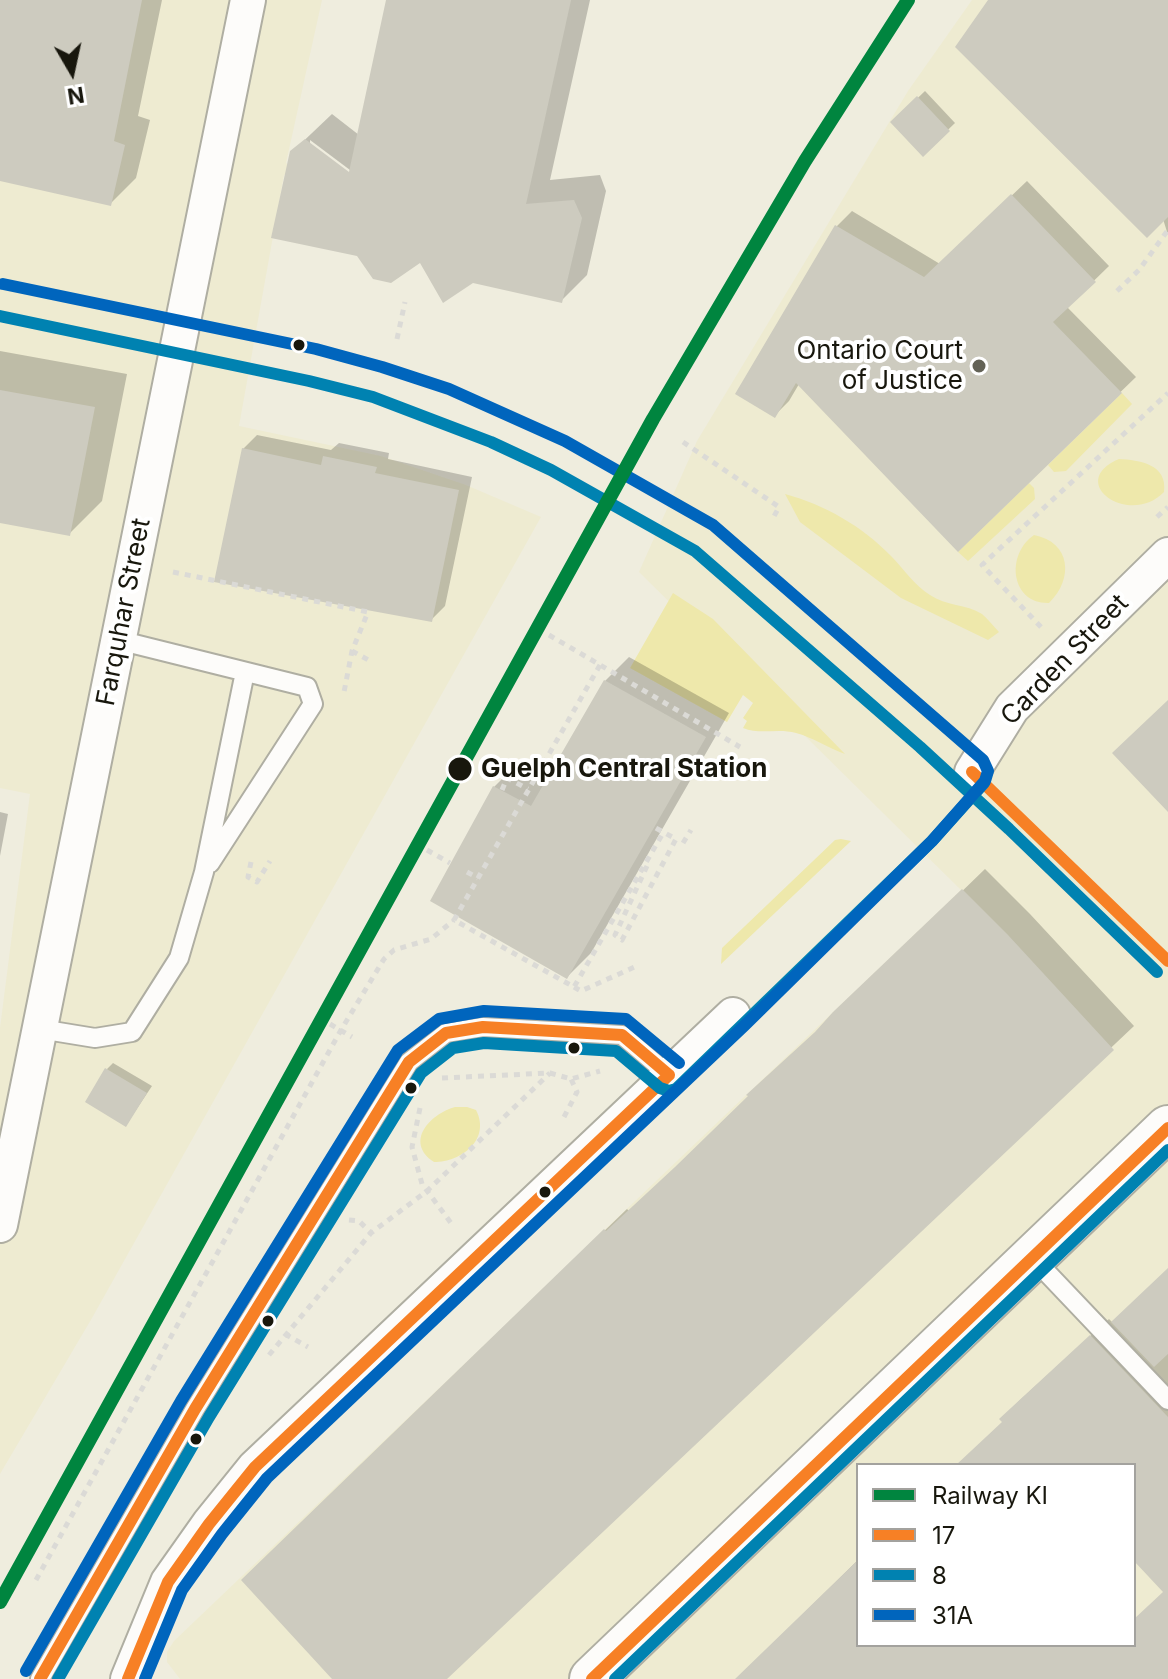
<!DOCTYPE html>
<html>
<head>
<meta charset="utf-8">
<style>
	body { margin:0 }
	#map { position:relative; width:1168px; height:1679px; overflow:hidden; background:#efedde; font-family:Inter,sans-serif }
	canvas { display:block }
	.legend { position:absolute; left:856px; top:1463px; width:280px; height:184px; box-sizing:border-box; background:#fff; border:2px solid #a3a29e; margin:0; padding:10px 14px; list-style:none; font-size:24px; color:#18170d }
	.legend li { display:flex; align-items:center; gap:16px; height:40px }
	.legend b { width:40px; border:2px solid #a3a29e }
	.north { position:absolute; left:32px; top:32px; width:80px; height:80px; -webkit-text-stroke:6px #fff; paint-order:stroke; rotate:171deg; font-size:22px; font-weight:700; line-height:32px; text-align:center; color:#18170d }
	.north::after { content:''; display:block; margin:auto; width:28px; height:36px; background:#18170d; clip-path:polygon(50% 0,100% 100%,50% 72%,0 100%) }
</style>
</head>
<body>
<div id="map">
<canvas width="1168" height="1679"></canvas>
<ul class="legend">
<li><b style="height:10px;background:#00853f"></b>Railway KI</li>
<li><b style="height:10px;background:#f78025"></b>17</li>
<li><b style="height:10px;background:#0082b1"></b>8</li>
<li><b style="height:10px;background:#0065bd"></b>31A</li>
</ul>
<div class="north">N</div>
</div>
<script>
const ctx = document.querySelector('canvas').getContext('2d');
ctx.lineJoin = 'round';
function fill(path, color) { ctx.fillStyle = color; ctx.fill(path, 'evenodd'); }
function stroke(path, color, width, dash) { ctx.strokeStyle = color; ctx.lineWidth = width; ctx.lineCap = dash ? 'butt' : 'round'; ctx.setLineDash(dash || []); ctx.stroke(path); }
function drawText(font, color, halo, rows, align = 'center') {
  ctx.font = font + ' Inter,sans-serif'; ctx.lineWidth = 8; ctx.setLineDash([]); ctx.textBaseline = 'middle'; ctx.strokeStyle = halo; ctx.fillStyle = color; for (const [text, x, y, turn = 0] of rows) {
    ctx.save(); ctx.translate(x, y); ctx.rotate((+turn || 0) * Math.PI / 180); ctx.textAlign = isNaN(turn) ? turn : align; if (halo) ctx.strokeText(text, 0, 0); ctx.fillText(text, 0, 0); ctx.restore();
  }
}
fill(new Path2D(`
	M0,0H322L286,163L295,171L284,175L239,426L381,456L466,485L541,517L92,1318L0,1474V1028L30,794L0,788Z
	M972,0H1168V1679H180L167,1662V1652L174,1641L961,890L639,572L697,441L908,91ZM858,1465H1134V1645H858Z`), '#eeebd1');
fill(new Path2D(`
	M1122,393L1132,404L1066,471L1054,472L1048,465Z
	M1119,459C1139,460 1168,464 1164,492C1129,528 1065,482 1119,459Z
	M1029,483L1034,488L1035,499L968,561L958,552Z
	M785,494C825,505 862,526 891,556C904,569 914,585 930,595C946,606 966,604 982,614C988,619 994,627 999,632L988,640L901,598L800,522Z
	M1034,535C1071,542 1074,579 1049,603C1011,604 1005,555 1034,535Z
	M673,593L713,619L845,754C828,748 812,737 796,733C778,728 760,735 743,728L747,721L743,718L753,703L743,695L727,722L630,668Z
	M841,839L851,841L721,964L722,948L835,840Z
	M455,1107H467L476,1110C491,1139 462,1162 434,1162C404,1142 430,1114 455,1107Z`), '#eee8ab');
fill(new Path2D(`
	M0,0H162L138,116L150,120L136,178L111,203L0,179Z
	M389,0H590L550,180L600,175L606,191L587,275L561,301L421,260L292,152L332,114L359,135ZM310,140L358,176L356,179L310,145Z
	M991,0H1168V235L1163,219Z
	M925,91L955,123L923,154L893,122Z
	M1027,181L1109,266L1067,307L1136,377L958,549L799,384L789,401L775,415L738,393L837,226L852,211L940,264Z
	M0,351L127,374L102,501L69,534L0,521Z
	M257,435L331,450L339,443L389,453L388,459L472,477L445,606L431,620L243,449Z
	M629,657L729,713L591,953L567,977L494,787L518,763L549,779L605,681Z
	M0,812L8,814L0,856Z
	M985,869L1030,914L1134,1026L443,1679H335L266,1558L627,1209L629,1211L700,1145Z
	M113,1063L152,1086L126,1125L107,1069Z
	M1168,1270V1679H737L858,1560V1645H1134V1621L1165,1591L1134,1558V1465H958L1004,1421L1019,1401L1109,1319L1113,1323Z`), '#0003');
fill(new Path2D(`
	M0,0H142L114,141L125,145L111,206L0,181Z
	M386,0H571L526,204L574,200L582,218L562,303L473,283L443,303L420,263L391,283L373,279L357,256L271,238L290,151L305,139L349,172Z
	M988,0H1168V217L1147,238L955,47Z
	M917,96L950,131L923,157L890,122Z
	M1011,194L1096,282L1053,322L1122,393L958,552L796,383L775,418L735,394L835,225L924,277Z
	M0,390L95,407L70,536L0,523Z
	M242,448L321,465L323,456L377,467L375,473L459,490L432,622L214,582Z
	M604,680L706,737L567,979L430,901L493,786L531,806Z
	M1168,700V812L1112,753Z
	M962,889L1008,935L1114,1050L447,1679H332L241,1580L604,1229L606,1231L675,1167L748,1096L746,1095L815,1032L833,1012Z
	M105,1068L147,1093L126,1127L85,1102Z
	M1168,1268V1354L1154,1367L1111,1322Z
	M1090,1335L1168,1417V1679H735L858,1560V1645H1134V1619L1163,1592L1134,1561V1465H956L1002,1422L999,1419Z`), '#cdcbbf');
const lane = new Path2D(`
	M118,640L307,687L313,704L210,863
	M40,1029L95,1038L132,1032L179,958L204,872L245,672
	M1032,1257L1168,1400
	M40,1679L195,1409L409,1062L446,1033L483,1027L622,1035L669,1075`);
const street = new Path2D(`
	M972,772L1012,708L1168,555
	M0,1225L248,0
	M128,1679L168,1582L209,1524L255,1467L733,1015`);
const secondary = new Path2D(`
	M592,1679L1168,1128`);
stroke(lane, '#afaea2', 22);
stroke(street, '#afaea2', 38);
stroke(secondary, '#afaea2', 48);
stroke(new Path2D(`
	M1117,291L1139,270L1168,230
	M397,339L405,302
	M683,442L779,507L772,520
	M1157,517L1168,507
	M173,572L368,612L352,651L344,692
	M1041,627L982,565L1168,393
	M549,635L740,747
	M352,651L372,662
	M600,665L454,920L574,987L663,833
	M502,790L507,778L528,789
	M683,843L691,830
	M427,850L450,863
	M251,862L248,877L257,882L270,861
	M647,866L615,935L622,940L676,839L654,827
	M467,872L478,878
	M574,987L581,991L639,965
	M330,1024L352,1037
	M442,1078L550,1073L571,1079L600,1071
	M420,1108L412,1147L422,1184L451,1223
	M564,1117L577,1092L571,1079
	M349,1220L359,1221L371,1233
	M285,1334L308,1347
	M269,1355L371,1233L427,1191L550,1073
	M36,1580L341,1030L384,959L394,950L431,939L454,920`), '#dbdad6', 5, [6, 6]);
stroke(lane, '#fdfcfa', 18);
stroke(street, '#fdfcfa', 34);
stroke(secondary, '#fdfcfa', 44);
stroke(new Path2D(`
	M972,772L1168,961
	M40,1679L195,1409L409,1062L446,1033L483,1027L622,1035L669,1075
	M128,1679L168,1582L209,1524L255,1467L669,1075
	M592,1679L1168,1128`), '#f78025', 12);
stroke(new Path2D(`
	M0,316L309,381L373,397L491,442L551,470L695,551L920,747L1009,829L1157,972
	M58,1679L209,1417L421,1073L453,1048L484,1043L616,1051L660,1088L669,1091L676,1089L932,841L984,783
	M615,1679L1168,1150`), '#0082b1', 12);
stroke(new Path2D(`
	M3,284L316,349L382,367L449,389L565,441L713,525L983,760L988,771L985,781L932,841L744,1026L267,1478L222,1534L182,1590L145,1679
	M26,1671L181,1401L398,1050L439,1019L484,1011L626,1019L679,1063`), '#0065bd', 12);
stroke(new Path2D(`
	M0,1602L653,419L805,161L908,0`), '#00853f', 14);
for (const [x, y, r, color] of [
	[299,345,7,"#18170d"],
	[979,366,8,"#636256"],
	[460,769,13,"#18170d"],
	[574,1048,7,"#18170d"],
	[411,1088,7,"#18170d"],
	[545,1192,7,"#18170d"],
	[268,1321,7,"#18170d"],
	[196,1439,7,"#18170d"]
]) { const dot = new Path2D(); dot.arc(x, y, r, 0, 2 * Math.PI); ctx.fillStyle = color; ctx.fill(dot); stroke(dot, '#fff', 3); }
drawText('26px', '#18170d', '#fff', [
	["Ontario Court",963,351],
	["of Justice",963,381]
], 'right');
drawText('26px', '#18170d', '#fff', [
	["Farquhar Street",124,612,-79],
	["Carden Street",1065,660,-46]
]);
drawText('bold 26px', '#18170d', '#fff', [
	["Guelph Central Station",481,769]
], 'left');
</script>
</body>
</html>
